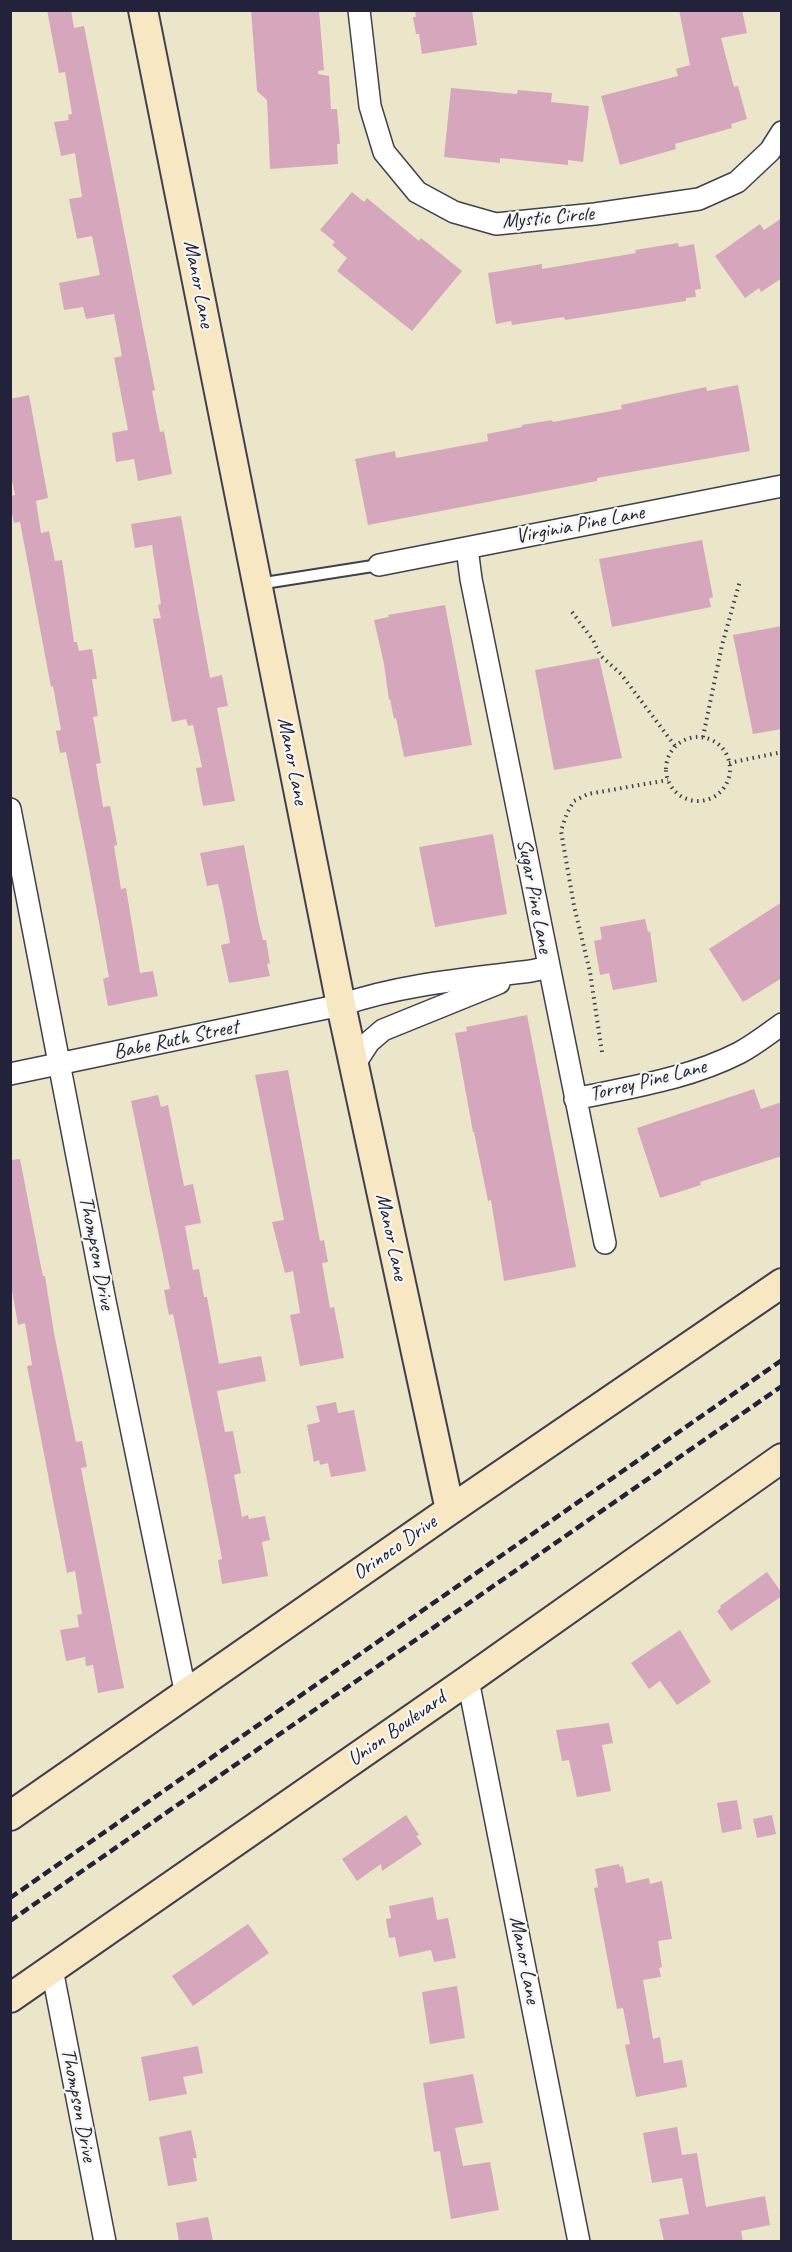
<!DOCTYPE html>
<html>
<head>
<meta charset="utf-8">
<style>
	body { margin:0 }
	#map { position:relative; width:792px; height:2252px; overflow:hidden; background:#ebe6ca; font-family:Caveat,sans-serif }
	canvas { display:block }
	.frame { position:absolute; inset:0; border:12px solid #22223b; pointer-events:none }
</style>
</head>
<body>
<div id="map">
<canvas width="792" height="2252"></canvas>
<div class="frame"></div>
</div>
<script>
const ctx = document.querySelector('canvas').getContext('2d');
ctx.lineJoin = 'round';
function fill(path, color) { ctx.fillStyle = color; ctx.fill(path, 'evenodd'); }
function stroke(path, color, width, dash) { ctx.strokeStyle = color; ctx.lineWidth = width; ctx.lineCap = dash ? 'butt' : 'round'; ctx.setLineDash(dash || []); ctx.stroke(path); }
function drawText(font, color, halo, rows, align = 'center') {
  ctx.font = font + ' Caveat,sans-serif'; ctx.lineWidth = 4.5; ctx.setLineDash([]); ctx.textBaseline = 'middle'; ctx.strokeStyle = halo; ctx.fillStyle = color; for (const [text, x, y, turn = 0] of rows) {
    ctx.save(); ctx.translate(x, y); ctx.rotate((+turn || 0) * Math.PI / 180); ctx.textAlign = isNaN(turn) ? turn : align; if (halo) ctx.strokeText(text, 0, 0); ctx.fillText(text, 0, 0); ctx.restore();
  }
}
fill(new Path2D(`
	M47,10H71L74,28L84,26L155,390L152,391L160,432L164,431L172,474L138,481L134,459L116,462L112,433L128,430L114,358L122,356L114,314L86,319L83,307L64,310L59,283L100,275L92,236L77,239L69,199L82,197L75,153L61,156L54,122L69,120L68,115L72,114L65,72L59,73Z
	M251,10H319L324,70L318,71V74L329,76L331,109H337L340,144H337L338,164L270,169L267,100L257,91Z
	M415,10H472L477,45L422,54L419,34H416L413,17H416Z
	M679,10H742L747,33L721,38L734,87L738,86L747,119L731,124L732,128L675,144L676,149L620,165L601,96L678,76L676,69L690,65Z
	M451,88L517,94L518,90L552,93L551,102L589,106L583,162L568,160V165L500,158V163L444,157Z
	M352,192L364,202L367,198L419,241L421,238L462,271L412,331L337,271L347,258L332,245L335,242L320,230Z
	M782,218V278L761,292L759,288L745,298L715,256L760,224L764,230Z
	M678,243L679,247L694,244L701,289L695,290L696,297L686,298V301L565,320L564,317L512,325L511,321L496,324L488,273L542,264V269L636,253L635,250Z
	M738,385L750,451L597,478V481L368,525L355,459L395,451L396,458L488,441L487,434L522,427V425L552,420L553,422L622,409L621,405L706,387L707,391Z
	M29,395L48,498L36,501L41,533L49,531L55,561L62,560L74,642H77L79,651L92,649L97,679H92L98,716L93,717L101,763L96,764L103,807L110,806L117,843V845L114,846L121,889L126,888L140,973L153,971L158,996L108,1006L103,979L109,977L86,852L66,752L60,753L56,731L61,730L53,686L51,687L20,522L14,523L10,502V496L15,495L10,470V399Z
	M181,516L210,678L222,675L228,706L217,708L235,801L203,806L196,768L202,767L193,725L188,726L186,719L172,722L163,675L153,619L161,618L158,605L161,604L152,545L135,548L131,524Z
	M702,540L713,597L709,599L711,607L612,627L599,559Z
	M445,605L472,745L404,757L396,718L394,719L390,699L389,700L384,664L374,620L389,617L388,615Z
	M782,626V729L753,734L733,635Z
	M599,658L622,758L554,770L535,670Z
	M493,834L507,914L435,927L419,847Z
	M244,845L259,924L263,940H266L270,963L267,964L270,976L229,983L221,945L230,943L223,905L218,884L207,886L200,853Z
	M782,902V978L743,1002L709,949Z
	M645,919L648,932L650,931L657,982L613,990L609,973L600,975L594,941L602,939L600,927Z
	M527,1015L576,1267L504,1281L491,1200L488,1201L474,1132H473L455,1033L467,1031L466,1027Z
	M288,1070L320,1241L324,1240L328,1262L322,1263L330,1308L334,1307L344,1358L300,1366L290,1315L300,1313L293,1271L285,1273L272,1222L284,1220L255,1075Z
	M754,1089L761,1109L782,1102V1156L700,1182L701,1185L660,1198L637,1128Z
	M158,1095L161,1107L168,1105L184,1186L193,1184L201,1223L185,1226L193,1270L199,1269L204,1297H207L219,1364L261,1356L266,1381L217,1391L225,1432L233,1431L241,1473L234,1475L242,1517L248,1515L249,1519L265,1516L270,1540L262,1542L268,1576L222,1584L218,1560L222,1559L207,1480L173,1314L169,1315L164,1290L170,1289L131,1101Z
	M20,1159L41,1267L43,1276H45L54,1333L76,1442L82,1441L87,1467L81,1468L124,1688L98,1693L93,1665L86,1666L85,1657L66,1661L60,1630L79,1627L77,1615L82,1614L75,1571L67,1573L27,1366L32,1365L25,1323L18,1325L10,1279V1160Z
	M336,1402L338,1413L354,1410L366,1471L331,1477L328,1463L320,1465L319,1460L314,1462L307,1425L320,1422L316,1406Z
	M767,1572L782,1593V1596L731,1631L717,1611L721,1608L720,1606Z
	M680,1630L711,1682L677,1705L660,1681L649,1689L631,1663Z
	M609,1723L613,1743L602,1745L611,1791L577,1797L569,1760L562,1761L556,1730Z
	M737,1800L742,1829L722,1833L717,1803Z
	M406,1815L419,1835L416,1836L422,1844L382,1871L381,1864L357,1881L342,1859Z
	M772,1815L776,1834L757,1838L753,1819Z
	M619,1864L620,1867L623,1866L626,1883L649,1878L650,1884L662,1881L672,1939L658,1941L662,1967L659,1968L661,1977L643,1980L653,2039L660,2037L664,2063L682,2060L687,2087L636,2097L625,2045L630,2044L623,2008L617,2009L594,1888L598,1887L595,1869Z
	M433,1897L437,1920L448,1918L456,1958L434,1962L431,1950L399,1957L395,1937L389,1938L386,1919L391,1918L389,1906Z
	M248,1924L269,1953L193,2006L172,1976Z
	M457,1986L465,2038L430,2044L422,1992Z
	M198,2046L203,2073L183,2077L187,2094L149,2101L141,2057Z
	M473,2074L483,2123L455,2128L463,2166L490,2162L499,2210L451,2219L440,2151L434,2152L423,2083Z
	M677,2127L682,2155L697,2153L706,2207L765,2196L770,2225L741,2231L743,2241H664L659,2219L689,2214L682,2178L652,2183L643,2133Z
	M191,2130L197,2158H193L197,2181L168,2186L159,2137Z
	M208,2217L213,2241H179L176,2223Z`), '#d6a7bc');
const lane = new Path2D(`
	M258,584L379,565`);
const street = new Path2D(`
	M359,10L370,106L384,152L417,192L454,212L496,224L595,214L699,199L737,182L770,151L782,132
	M467,548L471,579L605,1243
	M379,565L782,486
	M10,809L105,1301L186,1695
	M354,1065L369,1042L383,1030L499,983
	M10,1074L341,1005C402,984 467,979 531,971L549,967
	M575,1099C631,1087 688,1079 739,1053C754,1045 768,1034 782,1024
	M468,1680L579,2242
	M52,1969L105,2242`);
const secondary = new Path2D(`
	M143,10L341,1005L450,1510
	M10,1816L450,1510L782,1283
	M10,1998L468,1680L782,1458`);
stroke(lane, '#403f50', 14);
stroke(street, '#403f50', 24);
stroke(secondary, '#403f50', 32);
stroke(new Path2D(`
	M572,612L593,640L600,655L621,674L675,746
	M703,737L722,645L740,581
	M666 769a32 32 0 1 1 64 0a32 32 0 1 1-64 0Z
	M729,763L782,752
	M602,1052L590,972L574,906L561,831L567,813L574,801L588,794L668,780`), '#403f50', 4, [1.5, 4.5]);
stroke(lane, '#fff', 10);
stroke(street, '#fff', 21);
stroke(secondary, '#f8e7c3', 28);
stroke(new Path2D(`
	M10,1898L782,1360
	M10,1921L782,1386`), '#22223b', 4.5, [9, 4.5]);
drawText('21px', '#22223b', '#f6f6f2', [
	["Mystic Circle",548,218,-5],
	["Manor Lane",198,284,79],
	["Virginia Pine Lane",580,525,-11],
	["Manor Lane",292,761,79],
	["Sugar Pine Lane",534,896,79],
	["Babe Ruth Street",176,1040,-12],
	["Torrey Pine Lane",648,1081,-14],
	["Manor Lane",391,1237,78],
	["Thompson Drive",96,1253,79],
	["Orinoco Drive",395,1548,-35],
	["Union Boulevard",397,1729,-35],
	["Manor Lane",524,1960,79],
	["Thompson Drive",78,2105,79]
]);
</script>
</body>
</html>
